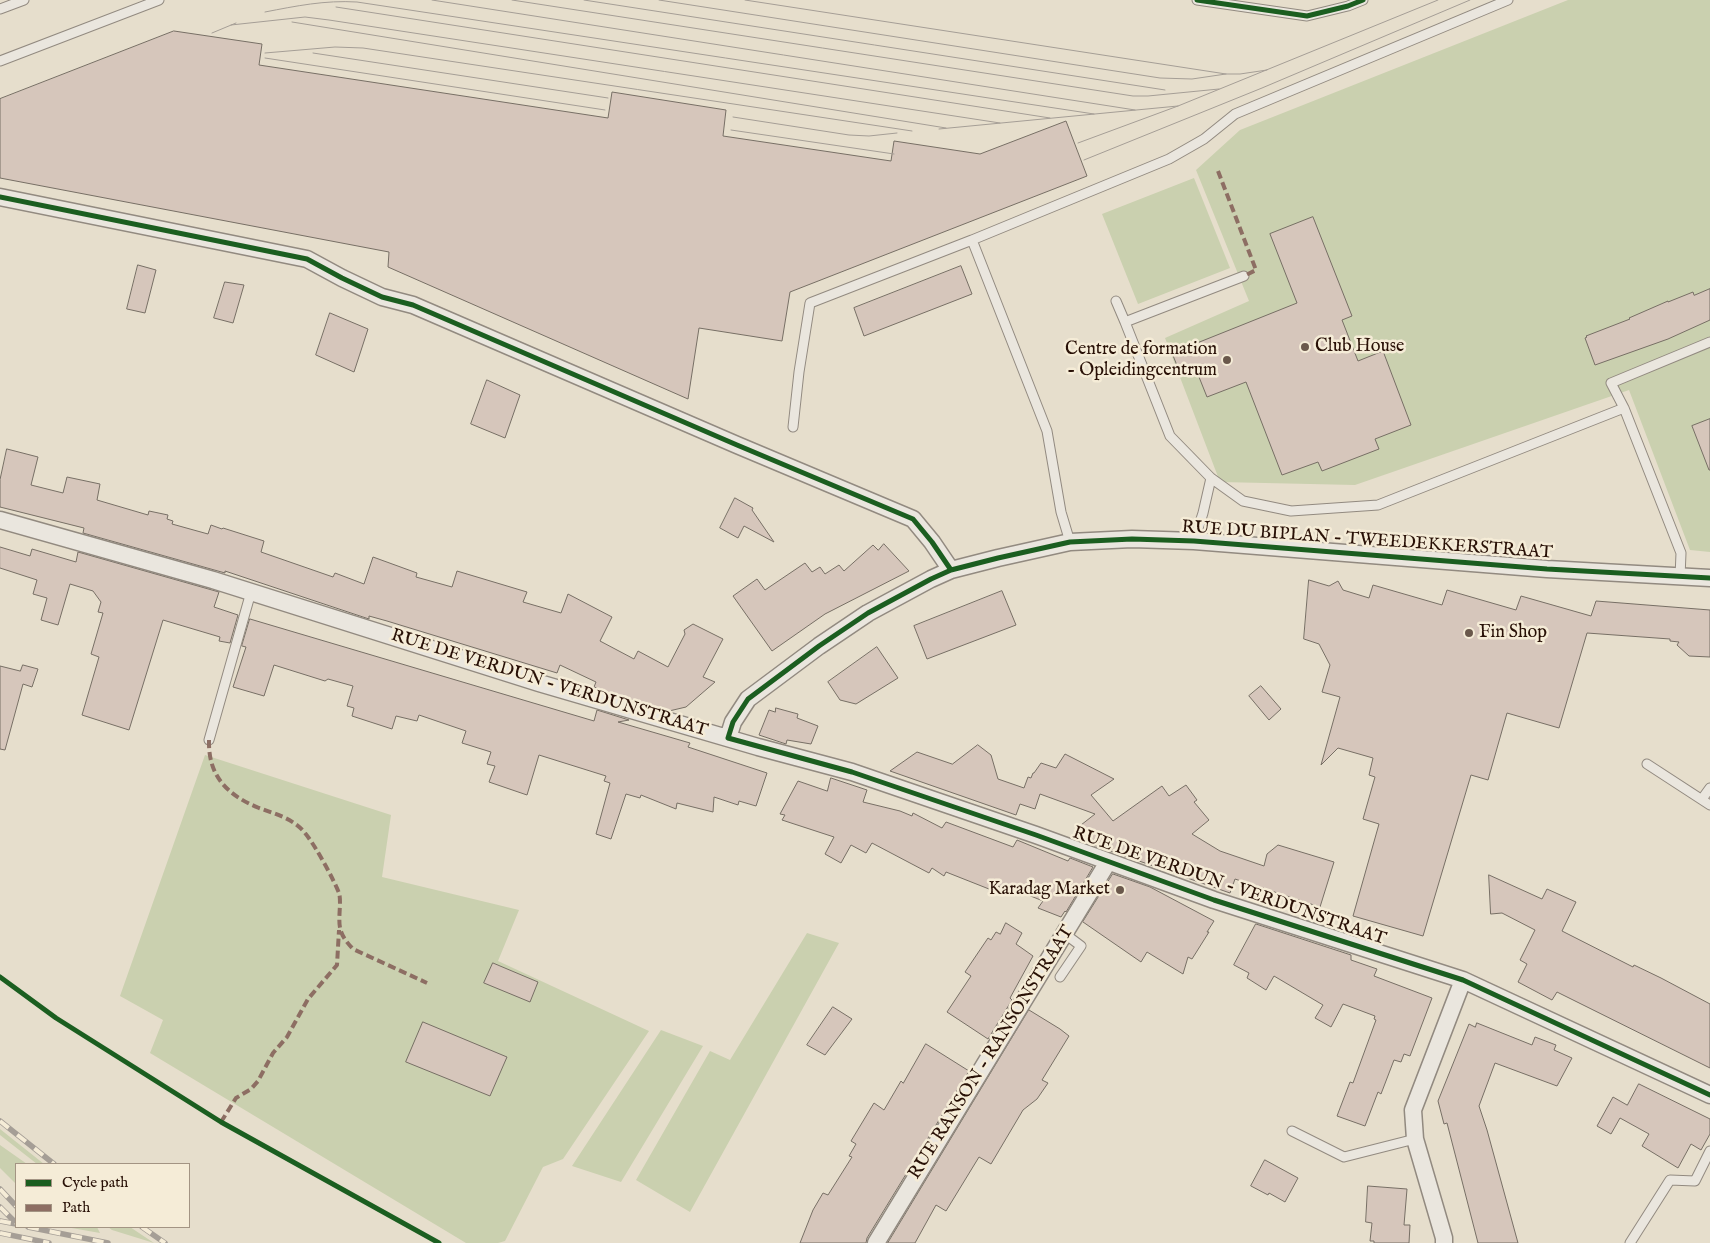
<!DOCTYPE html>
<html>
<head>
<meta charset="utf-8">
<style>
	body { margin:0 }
	#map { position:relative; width:1710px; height:1243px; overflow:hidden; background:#e6decc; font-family:"IM FELL English",serif }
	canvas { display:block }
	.legend { position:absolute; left:15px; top:1163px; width:175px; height:65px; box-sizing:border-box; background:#f5ecd7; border:1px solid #a39483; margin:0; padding:6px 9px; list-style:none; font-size:15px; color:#281006 }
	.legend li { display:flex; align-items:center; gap:10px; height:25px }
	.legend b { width:25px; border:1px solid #a39483 }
</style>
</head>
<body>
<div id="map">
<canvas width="1710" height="1243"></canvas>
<ul class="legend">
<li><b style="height:6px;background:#1b5e20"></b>Cycle path</li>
<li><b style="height:6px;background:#8d6e63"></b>Path</li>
</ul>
</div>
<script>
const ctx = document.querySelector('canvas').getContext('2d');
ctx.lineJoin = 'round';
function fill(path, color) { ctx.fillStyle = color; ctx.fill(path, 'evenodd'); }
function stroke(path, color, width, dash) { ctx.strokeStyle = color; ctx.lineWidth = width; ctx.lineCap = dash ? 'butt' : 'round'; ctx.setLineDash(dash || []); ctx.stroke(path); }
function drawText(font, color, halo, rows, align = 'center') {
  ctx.font = font + ' "IM FELL English",serif'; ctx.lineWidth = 5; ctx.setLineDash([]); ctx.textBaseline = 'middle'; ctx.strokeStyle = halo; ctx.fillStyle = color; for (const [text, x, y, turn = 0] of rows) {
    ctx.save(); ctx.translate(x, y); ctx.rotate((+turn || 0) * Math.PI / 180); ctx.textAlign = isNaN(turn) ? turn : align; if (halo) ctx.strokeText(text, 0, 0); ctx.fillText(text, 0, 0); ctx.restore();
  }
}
fill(new Path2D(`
	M1568,0H1710V552L1690,550L1629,390L1355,485L1220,482L1165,338L1249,301L1196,170L1240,130Z
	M1194,178L1230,268L1138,304L1102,214Z
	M205,755L391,815L382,877L519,910L498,961L649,1031L563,1159L543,1167L505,1241L498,1243H466L150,1053L163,1020L120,996Z
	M807,933L839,943L690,1212L636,1180L710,1051L730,1060Z
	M661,1030L703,1046L621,1182L572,1166Z
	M0,1129L44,1164H37L0,1135Z
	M0,1145L27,1164H16V1184L0,1168Z
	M66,1227H97L100,1233Z
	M108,1227H130L154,1243L112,1230Z`), '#cad0af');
const building = new Path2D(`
	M174,31L262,44L259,65L608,118L612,92L726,110L723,136L891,161L894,141L980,154L1066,121L1087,176L790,292L782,341L699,328L688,399L388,267L389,252L0,178V99Z
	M1313,217L1352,316L1342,320L1358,361L1383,351L1411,425L1375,439L1379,449L1322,471L1318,462L1282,475L1246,382L1207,397L1195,367L1180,373L1172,353L1297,303L1270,234Z
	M138,265L156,270L145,313L127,309Z
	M961,266L972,294L864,336L854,308Z
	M225,282L244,285L233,323L214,318Z
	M1710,289V320L1668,339L1595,365L1585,338L1587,337L1586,336L1630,319L1629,318L1668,301V302L1693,292L1694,295Z
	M330,313L368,329L354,372L316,355Z
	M487,380L520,395L505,438L471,424Z
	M1710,419V470H1709L1692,426Z
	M7,449L38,457L31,485L63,493L67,477L100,484L97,500L148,515L149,511L168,515L167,519L173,521L172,524L208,534L211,525L222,529L223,528L264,541L261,552L333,577L335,573L364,584L373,557L417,573L416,577L452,587L457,571L527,592L523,602L561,613L568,594L612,617L600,641L634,659L638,651L668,667L685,634L684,630L693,624L723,639L703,677L715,682L686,707L669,711L603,691V690L594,687L596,682L560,665L557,673L387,621L369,616V619L225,571V573L83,533L84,528L0,507V480Z
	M735,498L753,508L752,510L774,542L744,526L738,538L720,528Z
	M884,544L909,571L825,614L772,651L733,596L757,579L765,590L805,563L812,572L820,567L825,574L839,565L844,571L873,545L878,550Z
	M0,547L30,556L32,549L76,562L78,552L219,592L214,607L238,615L230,643L219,641L220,637L163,620L129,730L82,715L99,657L91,654L103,613L98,612L101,602L93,591L70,584L58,625L41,620L47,598L33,594L37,580L0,568Z
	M1309,580L1329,586L1338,581L1343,590L1369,598L1373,585L1442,605L1447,590L1516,610L1521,596L1591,616L1596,601L1710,610V657L1689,656L1677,645L1679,642L1670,641V639L1587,633L1559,728L1507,713L1488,780L1471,775L1423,936L1353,916L1379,824L1363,819L1375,777L1369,775L1373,758L1338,748L1321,765L1340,697L1322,692L1330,665L1319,644L1304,639Z
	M1002,591L1016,625L927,659L914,626Z
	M250,619L594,721L597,710L629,720L618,722L690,743L688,747L767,773L756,806L739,801L738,805L714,797L713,812L677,803L676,809L641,795L640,798L626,794L611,839L596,834L610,783L604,781L606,776L539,755L527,795L489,782L495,766L487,764L491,752L462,743L466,731L419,715L417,721L396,716L392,729L352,716L354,708L347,706L353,686L328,679L325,681L274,665L264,696L233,687L246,647L242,646Z
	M877,647L898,678L856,704L840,700L828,682Z
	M23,665L38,669L32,687L23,684L5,750L0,749V666L20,671Z
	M1261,686L1281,709L1269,720L1249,696Z
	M776,708L798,714L797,718L818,726L811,744L787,740L786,744L759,735L769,710L775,712Z
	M978,745L991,755L998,779L1024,788L1028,777L1031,778L1033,773H1034L1041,763L1056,768L1065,754L1114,779L1091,795L1113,821L1162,786L1169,796L1186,785L1197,800L1194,802L1209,820L1192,834L1220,851L1264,866L1267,854L1278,845L1334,862L1320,907L1235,879L1230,893L1088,843L1092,839L1081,825L1095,814L1040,794L1035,809L1020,804L1016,815L890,771L917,752L952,764Z
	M831,778L867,790L863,802L900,811L912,816L913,813L942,828L946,822L1013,847L1017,840L1068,861L1070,858L1093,867L1066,912L1065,911L1061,917L1038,908L1043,901L1006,886L1003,889L993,883L989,889L946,872L944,876L932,868L929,873L872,843L866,853L851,845L841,863L825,854L834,837L782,820L785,815L780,814L798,781L827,791Z
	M1113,874L1150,887L1214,921L1207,932H1209L1192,959L1188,957L1183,974L1147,952L1141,962L1083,922Z
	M1489,875L1542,899L1547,889L1576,902L1562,931L1633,967L1634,965L1661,978L1710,1004V1068L1557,992L1552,1000L1518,982L1527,964L1520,960L1535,930L1502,913L1491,914Z
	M1006,923L1022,933L1016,944L1033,956L1010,998L1012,1000L988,1039L947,1012L971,976L965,972L988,938L991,940L996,932L1000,934Z
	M1256,924L1351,955V960L1377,969L1374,976L1432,998L1410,1056L1404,1054L1401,1062L1394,1060L1381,1094L1378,1092L1365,1126L1337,1116L1350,1082L1353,1083L1376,1020L1374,1019L1375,1016L1343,1004L1331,1027L1315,1018L1323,1005L1274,976L1266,990L1247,978L1249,973L1234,965Z
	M493,963L538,982L530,1002L484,983Z
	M833,1007L852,1019L825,1055L807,1045Z
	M1029,1010L1060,1029L1069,1036L1042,1080L1048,1083L1037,1099L1023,1110L991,1164L979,1157L946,1211L936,1205L915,1243H888Z
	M423,1022L507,1057L490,1096L406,1062Z
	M1477,1023L1532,1045L1535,1037L1556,1045L1554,1050L1572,1058L1557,1086L1495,1063L1479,1106L1487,1130L1518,1243H1478L1447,1123L1444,1124L1438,1101L1469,1024L1475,1027Z
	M926,1044L969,1071L867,1238L866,1243H800L813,1210L823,1193L828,1195L852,1157L849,1156L856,1144L851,1141L874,1103L884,1110L901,1081L903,1083Z
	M1639,1084L1710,1119V1134L1701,1150L1691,1144L1678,1168L1642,1146L1649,1134L1620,1118L1611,1134L1597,1126L1613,1097L1627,1105Z
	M1265,1160L1298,1178L1285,1202L1269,1193L1268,1195L1251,1186Z
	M1368,1186L1407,1189L1404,1225H1410L1409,1243H1374V1241H1370L1372,1223L1366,1222Z`);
fill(building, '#d6c6bb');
stroke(building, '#776f65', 1);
const service = new Path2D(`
	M1197,0L1307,16L1348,6L1363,0
	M0,9L24,0
	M0,61L159,0
	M1244,276L1125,322L1170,436L1211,478L1243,501L1291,511L1378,505L1624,408
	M1116,301L1125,322
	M793,427L799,372L810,303L972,240
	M1194,541L1203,513L1211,478
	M1070,542L1061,512L1047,431L972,240L1169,159L1204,139L1235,114L1508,0
	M1680,577L1681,553L1624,408L1611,383L1710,342
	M209,740L251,592
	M1647,764L1710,805
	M1702,799L1710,788
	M1060,977L1081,946L1065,934
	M1292,1131L1344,1157L1415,1139
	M1630,1243L1670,1180L1695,1181L1710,1151`);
const minor = new Path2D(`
	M0,197L307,259L342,278L382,297L413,305L737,445L913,519L932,542L951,570
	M0,520L213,580L539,683L758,747L852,772L1036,835L1214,900L1463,980L1710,1095
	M728,738L733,722L748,699L819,646L868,613L931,579L951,570L998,558L1070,542L1132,539L1194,541L1547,569L1710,578
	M876,1243L1108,862
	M1444,1243V1238L1415,1139L1413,1110L1463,980`);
stroke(service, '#928a80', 11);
stroke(minor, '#928a80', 19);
stroke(service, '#eae6de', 9);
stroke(minor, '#eae6de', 16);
stroke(new Path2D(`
	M432,0L1135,110
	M512,0L1133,96H1148L1219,89
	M584,0L1165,90
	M659,0L1160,78L1192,79L1226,74
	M745,0L1226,74H1240L1267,70
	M336,7L1050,118
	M265,12C296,6 325,0 357,2L1094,114
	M292,22L946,128
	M231,25L305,17L329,20L1000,123
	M212,33L236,23
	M265,53L335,47L363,48L912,131
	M313,53L608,98
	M265,58L605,110
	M733,117L849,135L869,136L897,133
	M939,129L1178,106
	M731,130L894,154
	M1078,143L1178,106L1438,0
	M1084,160L1262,88L1470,0`), '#a59e96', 1);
const rail = new Path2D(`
	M0,1121L54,1164
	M0,1189L16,1206
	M0,1207L16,1223
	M0,1221L16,1224
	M28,1227L108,1243
	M142,1227L165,1243
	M0,1233L49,1243`);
stroke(rail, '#a59e96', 5.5);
stroke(rail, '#f5ecd7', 4, [11]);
stroke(new Path2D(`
	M1218,171L1256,270L1244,276
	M209,740C208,776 227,795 259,808C276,814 294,819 305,833C315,845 333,878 339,893C340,896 340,900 340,904C339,926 337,932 353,949L427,983
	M221,1122L236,1098L251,1089L258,1081L273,1053L287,1037L308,999L337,965L339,930`), '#8d6e63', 4, [8, 4]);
stroke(new Path2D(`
	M1197,0L1307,16L1348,6L1363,0
	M0,197L307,259L342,278L382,297L413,305L737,445L913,519L932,542L951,570
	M1710,578L1547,569L1194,541L1132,539L1070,542L998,558L951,570L931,579L868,613L819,646L748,699L733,722L728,738L852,772L1036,835L1214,900L1463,980L1710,1095
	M0,977L56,1018L221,1122L439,1243`), '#1b5e20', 5);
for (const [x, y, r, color] of [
	[1305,347,5,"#6a584b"],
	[1227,360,5,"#6a584b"],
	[1469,633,5,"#6a584b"],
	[1120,890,5,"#6a584b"]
]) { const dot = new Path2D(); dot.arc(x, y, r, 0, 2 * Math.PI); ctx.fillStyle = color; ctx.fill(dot); stroke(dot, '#f5ecd7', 2); }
drawText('18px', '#281006', '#f5ecd7', [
	["Club House",1315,347],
	["Centre de formation",1217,350,"right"],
	["- Opleidingcentrum",1217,371,"right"],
	["Fin Shop",1479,633],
	["Karadag Market",1110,890,"right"]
], 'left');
drawText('18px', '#281006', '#f5ecd7', [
	["RUE DU BIPLAN - TWEEDEKKERSTRAAT",1367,541,4],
	["RUE DE VERDUN - VERDUNSTRAAT",549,684,17],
	["RUE DE VERDUN - VERDUNSTRAAT",1229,887,19],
	["RUE RANSON - RANSONSTRAAT",992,1053,-58]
]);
</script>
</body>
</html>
